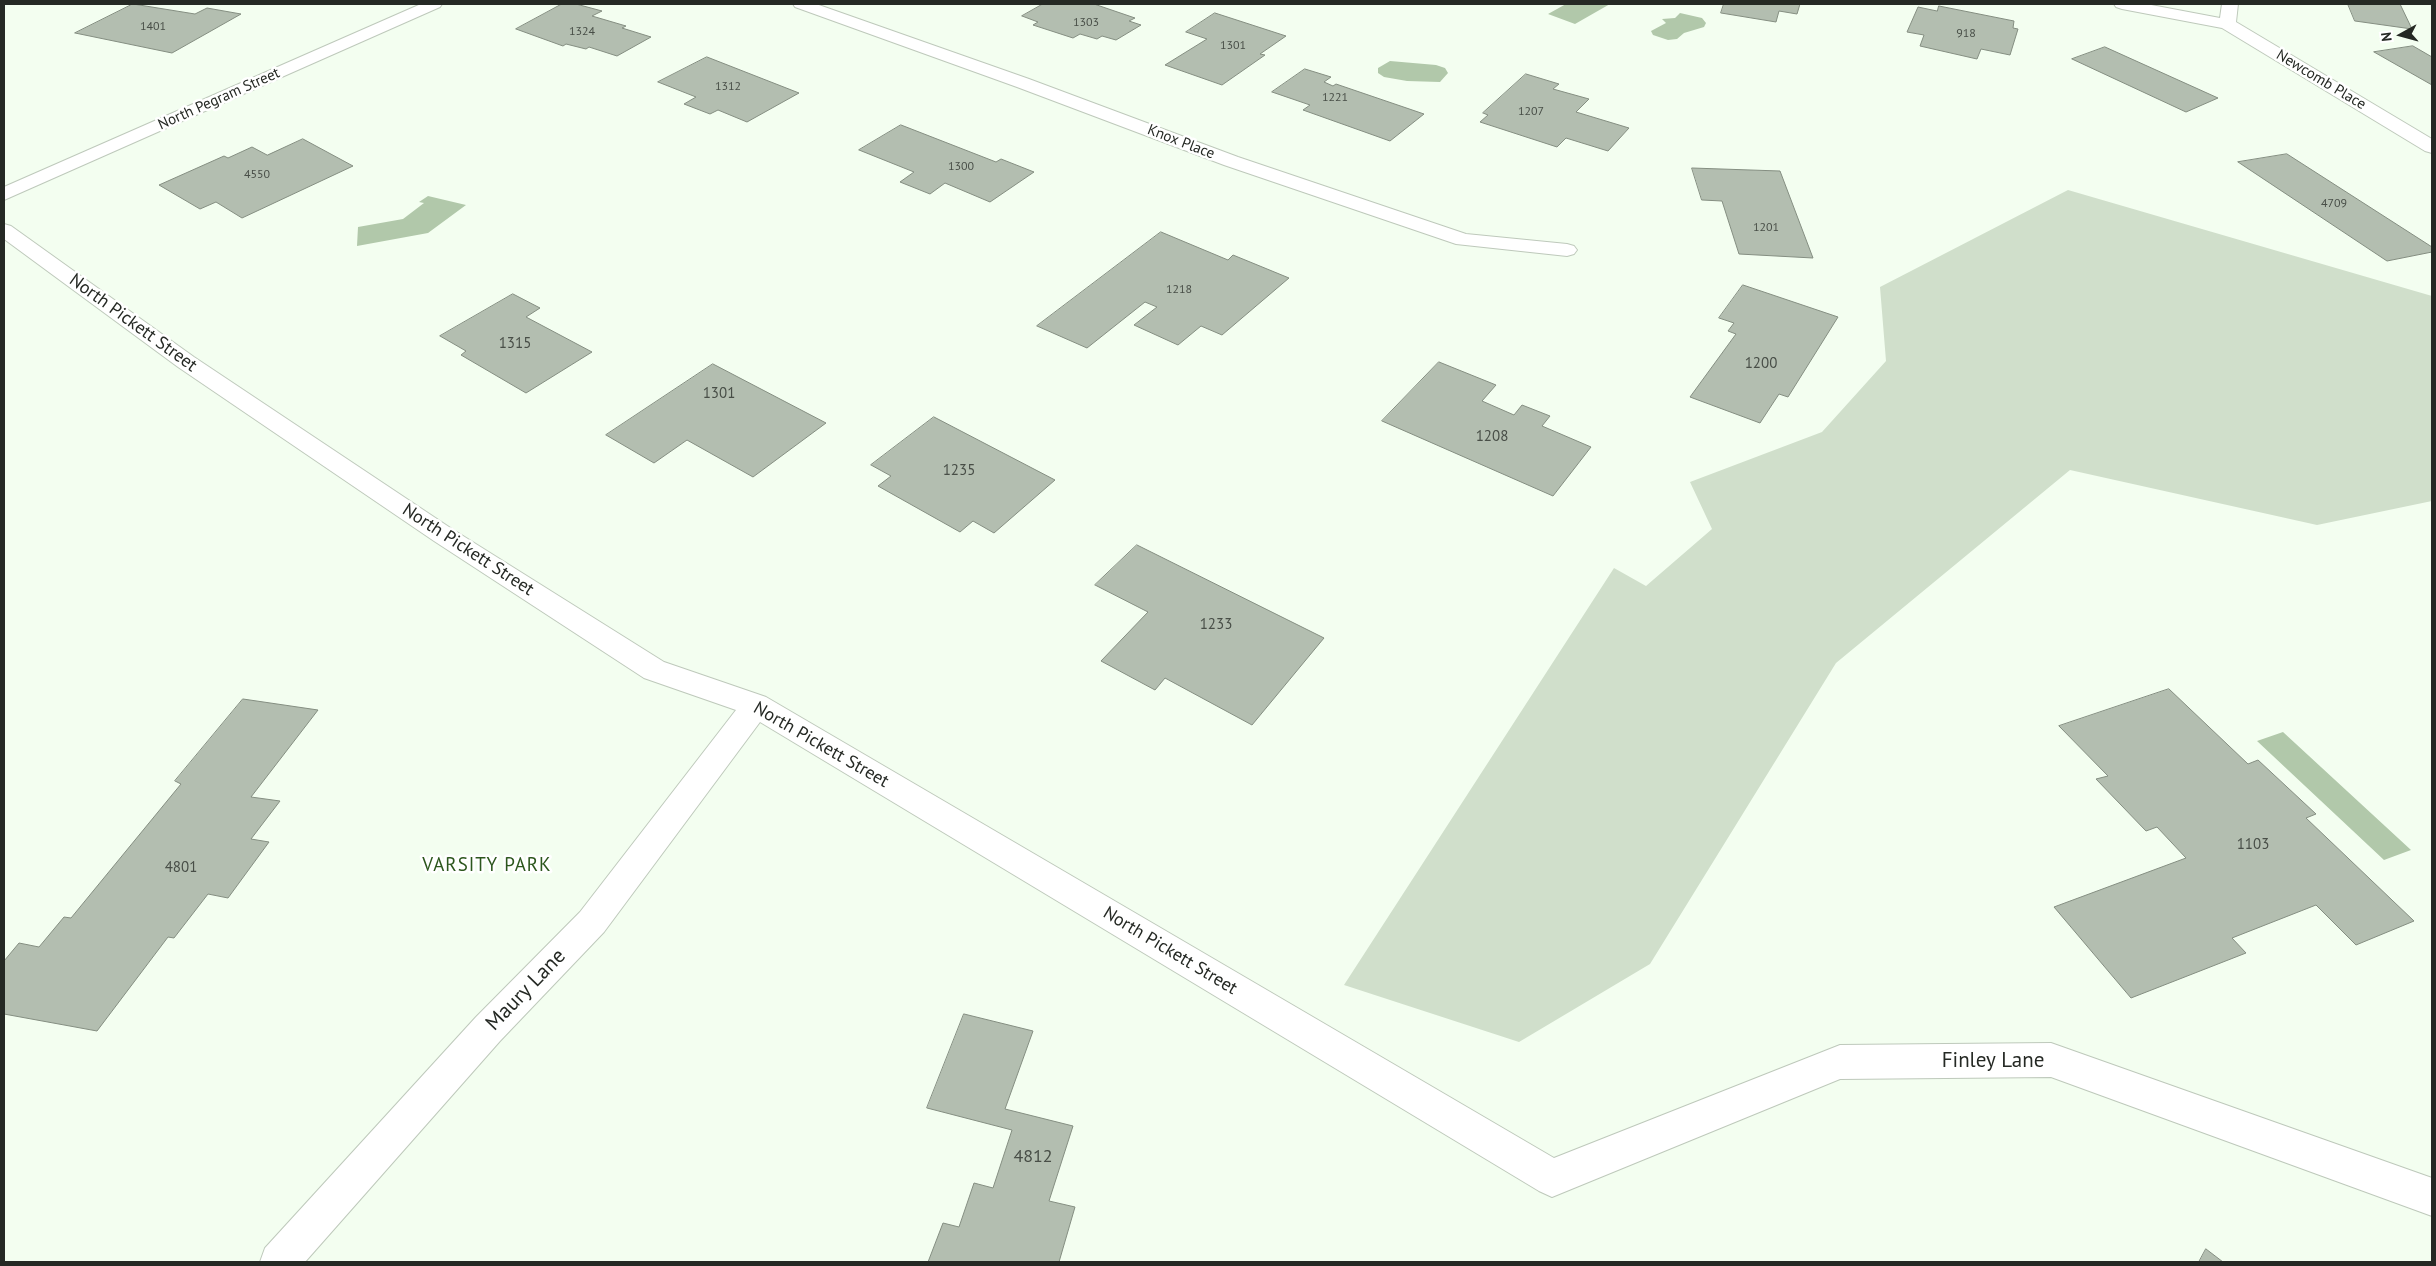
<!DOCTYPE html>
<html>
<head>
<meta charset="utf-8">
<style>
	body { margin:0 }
	#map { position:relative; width:2436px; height:1266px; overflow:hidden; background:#f3fef0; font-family:"PT Sans",sans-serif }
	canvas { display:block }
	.frame { position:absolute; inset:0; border:5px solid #252924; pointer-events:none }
	.north { position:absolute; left:2376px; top:10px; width:50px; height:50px; -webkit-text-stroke:4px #fff; paint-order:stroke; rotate:263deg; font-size:14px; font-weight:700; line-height:20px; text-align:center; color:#252924 }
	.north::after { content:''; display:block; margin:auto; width:18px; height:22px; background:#252924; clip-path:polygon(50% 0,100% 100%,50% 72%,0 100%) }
</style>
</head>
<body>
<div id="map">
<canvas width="2436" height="1266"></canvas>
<div class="frame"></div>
<div class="north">N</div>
</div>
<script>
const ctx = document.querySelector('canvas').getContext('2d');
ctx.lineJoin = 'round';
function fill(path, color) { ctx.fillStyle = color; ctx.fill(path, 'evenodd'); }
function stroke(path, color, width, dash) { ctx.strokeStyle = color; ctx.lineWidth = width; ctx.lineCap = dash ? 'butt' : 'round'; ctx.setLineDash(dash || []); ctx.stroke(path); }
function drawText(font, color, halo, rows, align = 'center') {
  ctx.font = font + ' "PT Sans",sans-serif'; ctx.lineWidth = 5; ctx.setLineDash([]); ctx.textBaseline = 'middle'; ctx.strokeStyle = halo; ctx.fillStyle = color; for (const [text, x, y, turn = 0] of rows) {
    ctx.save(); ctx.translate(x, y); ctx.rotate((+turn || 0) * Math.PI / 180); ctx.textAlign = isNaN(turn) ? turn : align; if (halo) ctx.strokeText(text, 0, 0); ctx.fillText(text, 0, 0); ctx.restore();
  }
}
fill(new Path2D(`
	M2068,190L2432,296V501L2317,525L2070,470L1836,663L1650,964L1519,1042L1344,985L1614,568L1646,586L1712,529L1690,482L1822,432L1886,361L1880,287Z`), '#d0dfcb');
fill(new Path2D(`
	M1566,4H1610L1575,24L1548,14Z
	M1680,13L1702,18L1706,23L1704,27L1684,33L1677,39L1668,40L1653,35L1651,31L1666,23L1662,19L1675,18Z
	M1390,61L1436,65L1445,68L1448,73L1440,82L1407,81L1384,77L1378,73V68Z
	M428,196L466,205L428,233L357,246L358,227L403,219L424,203L419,202Z
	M2283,732L2411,850L2384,860L2257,741Z`), '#b1c8aa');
const building = new Path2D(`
	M133,4L195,14L207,8L241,14L172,53L75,33Z
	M562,4H576L602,11L592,16L626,26L622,28L651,37L617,56L589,47L586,49L566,44L563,46L516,29Z
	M1043,4H1094L1135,18L1129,21L1141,25L1116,40L1102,36L1097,39L1080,34L1073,38L1033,25L1038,22L1022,16Z
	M1724,4H1800L1797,14L1779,11L1776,22L1721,13Z
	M2348,4H2400L2412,29L2355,21Z
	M1939,6L2014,21L2013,28L2018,29L2010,55L1981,49L1977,59L1920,46L1924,35L1907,32L1918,7L1937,11Z
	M1215,13L1286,36L1260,54L1265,55L1222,85L1165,65L1207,39L1186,32Z
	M2413,46L2432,57V85L2374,52Z
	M2105,47L2218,98L2186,112L2072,59Z
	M707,57L799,93L747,122L718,110L710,114L684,104L696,97L658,82Z
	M1305,69L1331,77L1324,82L1333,86L1336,84L1424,114L1390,141L1303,110L1310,105L1272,92Z
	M1526,74L1559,84L1553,89L1589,99L1576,112L1629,128L1608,151L1566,138L1557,147L1480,122L1488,115L1483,113Z
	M901,125L996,162L1001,159L1034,172L990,202L945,183L930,194L900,182L914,172L859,150Z
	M303,139L353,166L242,218L216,202L200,209L159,185L224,156L228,158L252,147L267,155Z
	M2287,154L2432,247V252L2387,261L2238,162Z
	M1692,168L1780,171L1813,258L1739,254L1722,201L1702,200Z
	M1161,232L1228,260L1233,255L1289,278L1222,335L1201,326L1178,345L1134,325L1157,307L1145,302L1087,348L1037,326Z
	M1743,285L1838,317L1788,397L1779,394L1760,423L1690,397L1736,334L1728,331L1734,323L1719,318Z
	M513,294L540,308L526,317L592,352L526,393L461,355L466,351L440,336Z
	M1439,362L1496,385L1482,401L1514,415L1522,405L1550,416L1542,426L1591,447L1553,496L1382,421Z
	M713,364L826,423L753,477L687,440L654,463L606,435Z
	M934,417L1055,480L994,533L973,521L960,532L878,486L891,476L871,465Z
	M1137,545L1324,638L1252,725L1165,678L1155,690L1101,661L1148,612L1095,585Z
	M2169,689L2248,764L2258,760L2316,814L2306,818L2414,921L2356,945L2316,905L2232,938L2246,953L2131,998L2054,907L2186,858L2157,827L2146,831L2096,779L2108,776L2059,726Z
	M243,699L318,710L251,797L280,801L251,839L269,842L228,898L208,894L174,938L168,937L97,1031L4,1014V961L19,943L39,947L64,917L71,918L181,784L175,781Z
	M964,1014L1033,1031L1005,1109L1073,1126L1049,1201L1075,1207L1059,1262H928L943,1223L959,1227L974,1183L993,1188L1012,1130L927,1108Z
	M2206,1249L2223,1262H2199Z`);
fill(building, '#b3beb0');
stroke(building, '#848e81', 1);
const minor = new Path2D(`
	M421,4H442L440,7L4,200V187Z
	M793,4H816L1029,79L1238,157L1466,234L1567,244L1574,246L1577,250L1574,254L1567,256L1456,244L1224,165L1017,87L795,7Z
	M2114,4H2146L2220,18L2222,4H2238L2236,22L2432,139V153L2425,151L2222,28L2122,9L2116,7Z
	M4,224L11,226L194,357L452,529L664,662L766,697L1554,1158L1840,1045L2051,1043L2432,1178V1216L2051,1077L1840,1079L1552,1197L1539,1191L760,722L604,932L500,1041L305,1262H260L265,1248L476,1017L580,912L736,710L644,678L434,541L178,367L4,239Z`);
stroke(minor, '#bec9bb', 2);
fill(minor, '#fff');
drawText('12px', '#484e47', null, [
	["1303",1086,23],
	["1401",153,27],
	["1324",582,32],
	["918",1966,34],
	["1301",1233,46],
	["1312",728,87],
	["1221",1335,98],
	["1207",1531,112],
	["1300",961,167],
	["4550",257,175],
	["4709",2334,204],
	["1201",1766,228],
	["1218",1179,290]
]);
drawText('15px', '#252924', '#fff', [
	["Newcomb Place",2321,80,31],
	["North Pegram Street",219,99,-24],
	["Knox Place",1181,142,21]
]);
drawText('15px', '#484e47', null, [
	["1315",515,344],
	["1200",1761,364],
	["1301",719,394],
	["1208",1492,437],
	["1235",959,471],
	["1233",1216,625],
	["1103",2253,845],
	["4801",181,868]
]);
drawText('18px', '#252924', '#fff', [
	["North Pickett Street",133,323,36],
	["North Pickett Street",468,550,33],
	["North Pickett Street",821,745,30],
	["North Pickett Street",1170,951,31]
]);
drawText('18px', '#484e47', null, [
	["4812",1033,1157]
]);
ctx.letterSpacing = '1px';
drawText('19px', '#2c571d', '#fff', [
	["VARSITY PARK",487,866]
]);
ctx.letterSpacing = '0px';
drawText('21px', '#252924', '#fff', [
	["Maury Lane",526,990,-46],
	["Finley Lane",1993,1061]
]);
</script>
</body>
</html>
